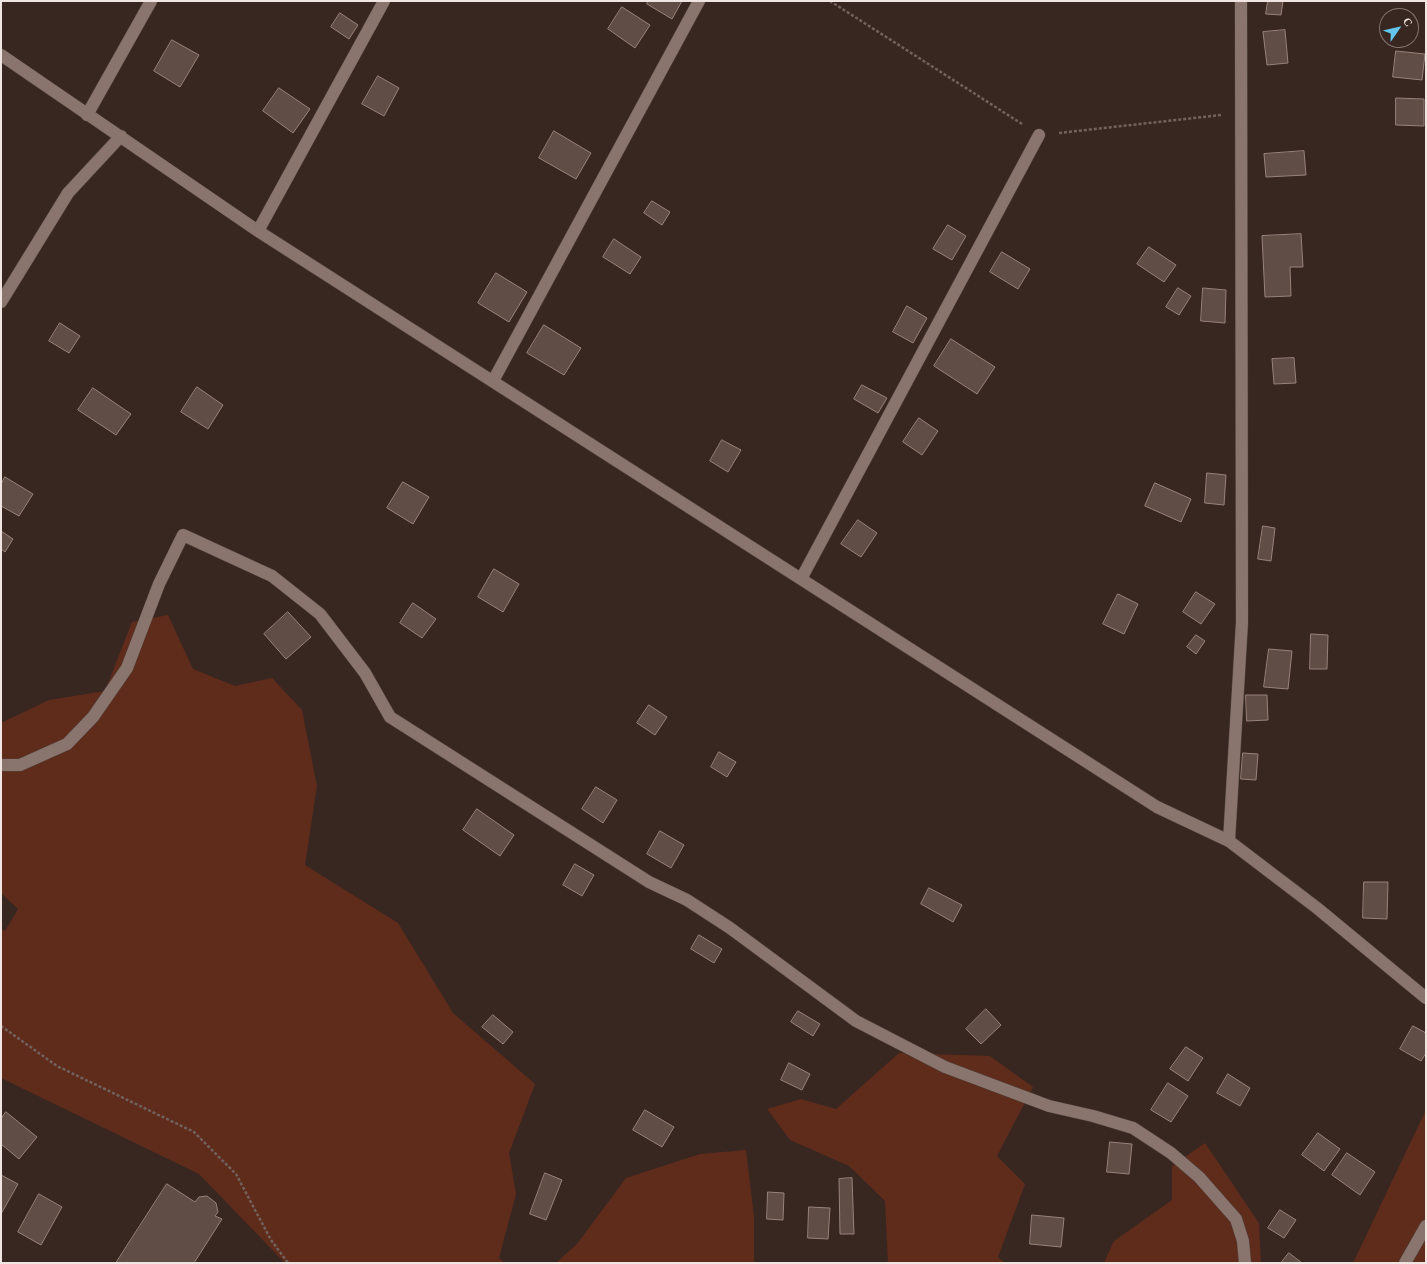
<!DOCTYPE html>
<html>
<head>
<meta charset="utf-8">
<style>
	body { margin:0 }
	#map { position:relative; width:1427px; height:1264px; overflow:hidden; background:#382721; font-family:"Libre Baskerville",serif }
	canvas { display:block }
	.frame { position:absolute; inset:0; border:2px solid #f1e5e1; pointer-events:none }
	.north { position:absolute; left:1379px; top:8px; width:40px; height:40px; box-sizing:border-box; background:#382721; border:1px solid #82736e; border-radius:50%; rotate:56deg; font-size:11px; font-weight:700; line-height:16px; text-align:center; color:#f1e5e1 }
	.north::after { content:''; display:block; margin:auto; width:14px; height:18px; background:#64c5ee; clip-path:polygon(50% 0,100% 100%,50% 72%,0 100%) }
</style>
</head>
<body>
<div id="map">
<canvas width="1427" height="1264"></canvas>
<div class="frame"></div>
<div class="north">С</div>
</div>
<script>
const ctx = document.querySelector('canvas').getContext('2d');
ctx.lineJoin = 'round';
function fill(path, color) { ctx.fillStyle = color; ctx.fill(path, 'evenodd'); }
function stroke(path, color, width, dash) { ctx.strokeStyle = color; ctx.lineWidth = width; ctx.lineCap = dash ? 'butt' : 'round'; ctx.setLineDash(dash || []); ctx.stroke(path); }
fill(new Path2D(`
	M168,615L193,669L235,686L272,678L302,710L317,786L305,865L398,923L453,1013L535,1084L509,1153L516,1194L499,1258L505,1263H285L199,1174L1,1078V929L5,931L18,909L1,893V723L49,700L105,691L132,622Z
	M899,1053L990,1056L1033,1087L997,1156L1025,1184L998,1257L1005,1263H888L885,1201L849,1166L790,1140L767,1109L801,1099L836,1109Z
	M1426,1110V1263H1353Z
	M1205,1143L1259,1223L1261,1263H1104L1114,1241L1172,1200V1166Z
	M746,1150L754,1217V1263H556L577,1244L626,1178L700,1154Z`), '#5f2b1a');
const building = new Path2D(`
	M648,1H682L672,19L647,4Z
	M1268,1H1283L1281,15L1266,14Z
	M622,7L650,25L635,48L608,29Z
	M340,13L358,25L349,39L331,27Z
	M1285,30L1288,63L1267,65L1263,32Z
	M172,40L199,55L180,87L154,71Z
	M1396,51L1425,54L1422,80L1393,77Z
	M378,76L399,88L384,116L362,104Z
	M279,88L310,109L293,133L263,111Z
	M1396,98L1424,99V126L1396,125Z
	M554,131L591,153L576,179L539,158Z
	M1304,151L1306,175L1266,177L1264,154Z
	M652,201L670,212L662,225L644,213Z
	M948,225L966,236L952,260L933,249Z
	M1301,234L1303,267H1290L1291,296L1265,297L1262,236Z
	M614,239L641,257L630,274L603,257Z
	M1149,247L1176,265L1164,282L1137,264Z
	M1002,252L1030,269L1018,289L990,272Z
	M496,273L527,292L509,322L478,303Z
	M1178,288L1191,296L1179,315L1166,307Z
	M1203,288L1226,290L1225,323L1201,321Z
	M907,306L927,318L913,343L893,332Z
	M60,323L80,336L69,353L49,341Z
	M544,325L581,348L564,375L527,353Z
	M951,339L995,367L977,394L934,366Z
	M1294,358L1296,383L1274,384L1272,359Z
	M862,385L887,398L878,413L854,399Z
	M197,387L223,405L208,429L181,412Z
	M93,388L131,414L116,435L78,410Z
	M919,418L938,431L922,455L903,442Z
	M722,440L741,450L728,472L710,461Z
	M1207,473L1226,475L1224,505L1205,503Z
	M5,477L33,494L19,516L1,506V485Z
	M403,482L429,497L413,524L387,508Z
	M1155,483L1191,499L1181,522L1145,506Z
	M858,520L877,533L861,557L841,544Z
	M1263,526L1275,528L1271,561L1258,559Z
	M1,531L13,539L5,552L1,549Z
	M494,569L519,584L503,612L478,597Z
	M1196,592L1215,604L1201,624L1183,612Z
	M1118,594L1138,604L1124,634L1103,624Z
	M413,603L436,619L422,638L400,623Z
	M288,612L311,637L286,659L264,634Z
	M1311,634L1328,635L1327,669H1310Z
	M1196,635L1205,641L1196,654L1187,647Z
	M1269,649L1292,651L1288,689L1264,687Z
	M1246,695H1267L1268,720L1247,721Z
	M649,705L667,717L655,735L637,723Z
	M719,752L736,762L727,777L711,767Z
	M1243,753L1258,754L1256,780L1241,779Z
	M596,787L617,800L603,823L582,809Z
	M477,809L514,835L500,856L463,830Z
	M660,831L684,845L671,868L647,854Z
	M575,864L594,875L582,896L563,885Z
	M1364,882H1388L1387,919L1363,918Z
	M929,888L962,905L953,922L921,904Z
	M699,935L722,949L714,963L691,949Z
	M986,1009L1001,1025L981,1044L966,1029Z
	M798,1011L820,1024L813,1036L791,1022Z
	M493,1015L513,1032L503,1044L482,1027Z
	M1413,1026L1426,1033V1053L1421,1061L1400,1049Z
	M1186,1047L1203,1058L1188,1081L1170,1069Z
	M789,1063L810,1074L802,1090L781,1080Z
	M1228,1074L1250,1088L1240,1106L1217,1093Z
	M1168,1083L1188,1096L1171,1122L1151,1110Z
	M645,1110L674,1127L662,1147L633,1130Z
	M6,1112L37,1137L19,1159L1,1144V1119Z
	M1318,1133L1340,1149L1324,1171L1302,1155Z
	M1110,1142L1132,1144L1129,1174L1107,1172Z
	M1347,1153L1375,1172L1360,1195L1332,1175Z
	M545,1173L562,1180L546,1220L530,1214Z
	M1,1175L18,1184L1,1214Z
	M852,1178L854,1234H840L839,1179Z
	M167,1184L195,1202L199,1197L207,1196L216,1203L218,1212L215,1216L222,1219L194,1263H116Z
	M768,1192L784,1193L783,1220L767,1219Z
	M39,1194L62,1207L41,1245L18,1232Z
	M809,1207L830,1208L828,1239L808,1238Z
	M1280,1210L1296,1220L1284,1238L1268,1228Z
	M1032,1215L1064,1218L1061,1247L1030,1244Z
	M1289,1253L1302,1263H1281Z`);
fill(building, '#604d46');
stroke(building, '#98827c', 1);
const minor = new Path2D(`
	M1,55L258,231L801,579L1157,807L1229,841L1317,908L1426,998
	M87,115L151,1
	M258,231L384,1
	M1,302L68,193L121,136
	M493,381L699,1
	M801,579L1039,135
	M1,765H20L67,744L93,717L127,668L159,584L183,535L272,576L320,614L365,673L390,717L649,882L687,900L730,928L856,1021L945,1067L1049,1106L1093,1116L1133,1128L1171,1153L1199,1177L1236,1219L1243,1241L1245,1263
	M1229,841L1242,622L1241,1
	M1405,1263L1426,1226`);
stroke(minor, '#51433e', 13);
stroke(new Path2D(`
	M830,1L1022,124
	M1059,133L1221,115
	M1,1026L57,1066L194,1132L236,1174L271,1240L288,1263`), '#72625d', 2.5, [3, 2]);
stroke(minor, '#89756e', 12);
</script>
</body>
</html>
